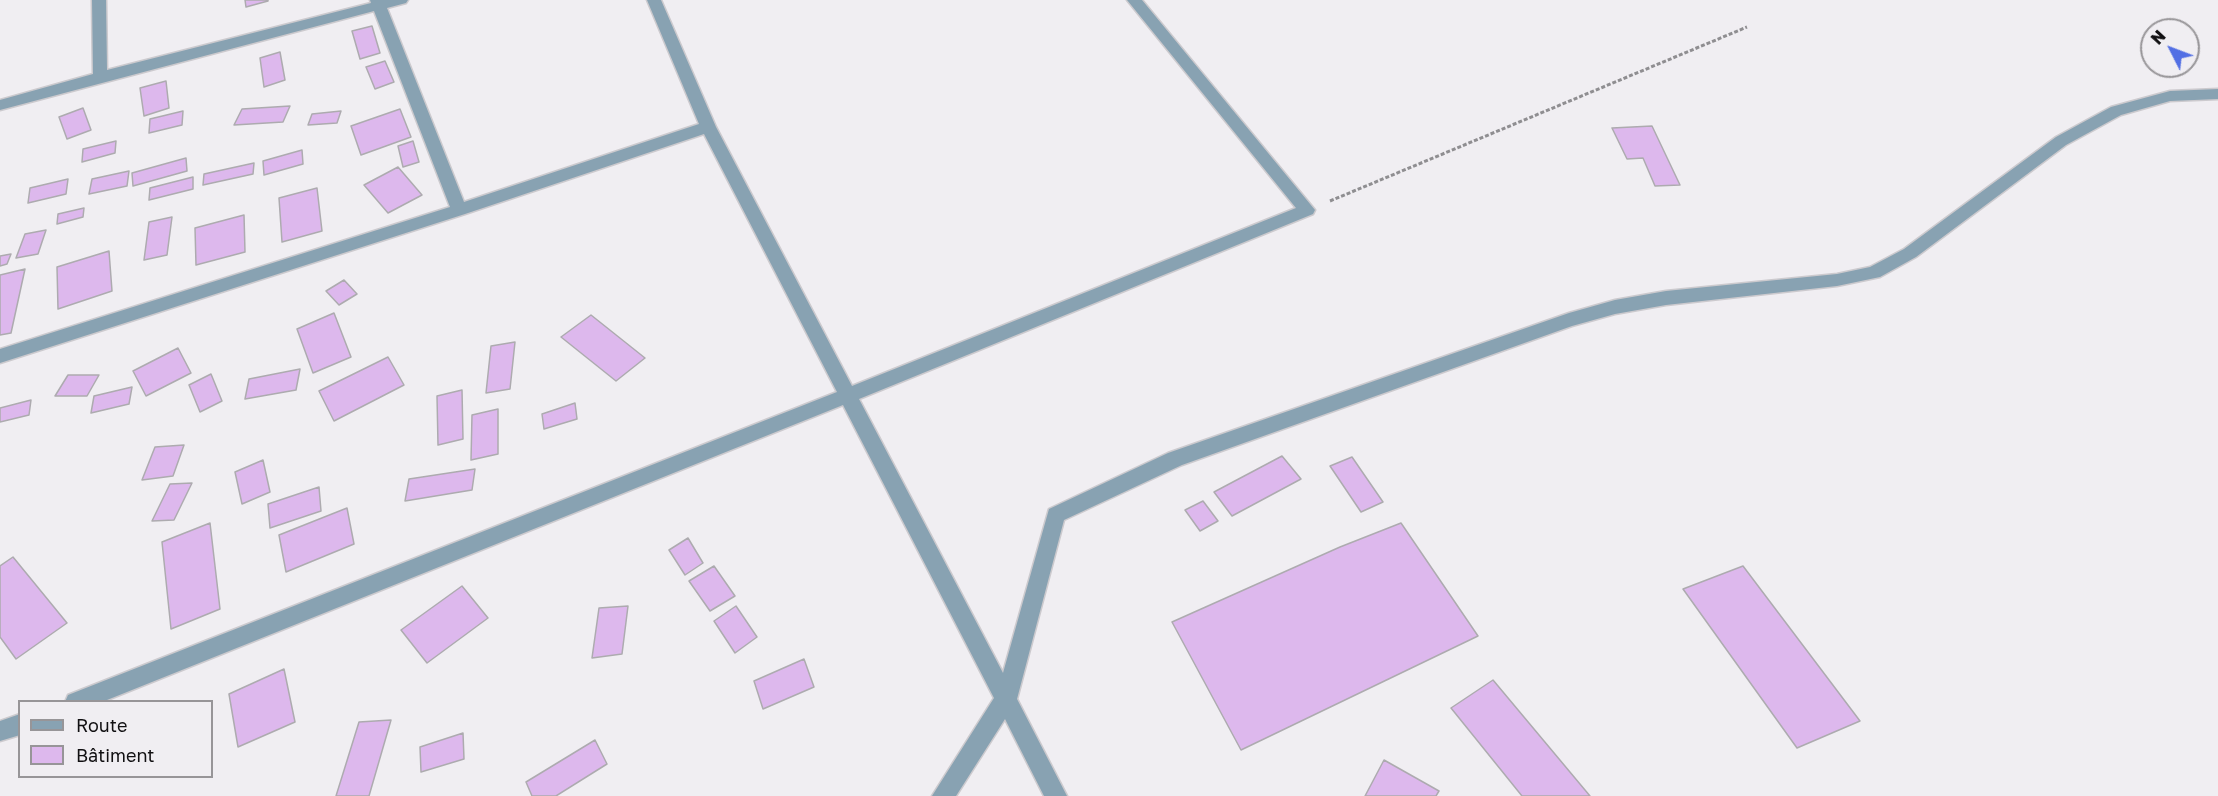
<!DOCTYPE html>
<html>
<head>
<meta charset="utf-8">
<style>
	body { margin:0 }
	#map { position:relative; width:2218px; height:796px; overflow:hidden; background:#f0eef2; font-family:"Golos Text",sans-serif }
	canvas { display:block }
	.legend { position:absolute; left:18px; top:700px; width:195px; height:78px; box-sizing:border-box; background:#f0eef2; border:2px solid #979598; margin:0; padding:8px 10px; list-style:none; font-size:18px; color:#111012 }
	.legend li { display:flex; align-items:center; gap:12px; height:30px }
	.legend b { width:30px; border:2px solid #979598 }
	.north { position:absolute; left:2140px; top:18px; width:60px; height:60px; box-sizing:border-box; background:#f0eef2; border:2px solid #979598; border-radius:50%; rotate:312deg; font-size:16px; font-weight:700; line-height:24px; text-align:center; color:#111012 }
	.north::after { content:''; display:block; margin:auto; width:21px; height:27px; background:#526fe4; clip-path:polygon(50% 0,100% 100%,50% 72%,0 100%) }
</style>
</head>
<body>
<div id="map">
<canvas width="2218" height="796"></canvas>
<ul class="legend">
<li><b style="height:8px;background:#88a2b2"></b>Route</li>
<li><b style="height:16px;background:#ddb8ed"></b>Bâtiment</li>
</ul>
<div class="north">N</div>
</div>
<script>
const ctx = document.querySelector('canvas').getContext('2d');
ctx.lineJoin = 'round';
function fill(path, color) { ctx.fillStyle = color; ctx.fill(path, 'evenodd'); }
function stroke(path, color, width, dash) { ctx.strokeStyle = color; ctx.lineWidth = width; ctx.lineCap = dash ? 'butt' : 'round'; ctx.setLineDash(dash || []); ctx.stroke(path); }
const building = new Path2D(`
	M245,0H268V1L246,7Z
	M372,26L380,53L360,59L352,31Z
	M280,52L285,80L264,87L260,58Z
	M385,61L394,82L375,89L366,67Z
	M166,81L169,108L144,116L140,88Z
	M290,106L283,122L234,125L242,109Z
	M83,108L91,130L67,139L59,117Z
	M400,109L411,137L361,155L351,126Z
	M183,111L182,125L149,133L150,119Z
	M341,111L337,123L308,125L312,114Z
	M1652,126L1680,185L1655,186L1643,158L1627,159L1612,128Z
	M116,141L115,153L82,162L83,149Z
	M413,141L419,162L403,167L398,146Z
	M302,150L303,164L264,175L263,161Z
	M186,158L187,171L133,186L132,173Z
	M254,163L253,174L203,185L204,174Z
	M398,167L422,195L388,213L364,185Z
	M129,171L127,186L89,194L92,179Z
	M193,177V189L149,200L150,188Z
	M68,179L66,194L28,203L30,188Z
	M317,188L322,231L282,242L279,198Z
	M84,208L83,217L57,224L58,214Z
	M244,215L245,252L196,265L195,228Z
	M172,217L167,255L144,260L149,222Z
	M46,230L38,254L16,258L25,234Z
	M109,251L112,291L58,309L57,267Z
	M11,254L7,264L0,266V256Z
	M25,269L11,333L0,335V275Z
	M344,280L357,294L339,305L326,291Z
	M334,313L351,357L313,373L297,329Z
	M591,315L645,358L616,381L561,337Z
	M515,342L510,389L486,393L491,346Z
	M178,348L191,373L146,396L133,371Z
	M388,357L404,385L334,421L319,391Z
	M300,369L296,390L245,399L249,379Z
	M211,374L222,401L200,412L189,385Z
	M68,375H99L87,396H55Z
	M132,387L129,404L91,413L94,396Z
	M462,390L463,439L438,445L437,396Z
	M31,400L29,415L0,422V408Z
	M575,403L577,419L544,429L542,414Z
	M498,409V454L471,460L472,415Z
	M184,445L173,476L142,480L155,447Z
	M1282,456L1301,479L1232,516L1214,492Z
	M1352,457L1383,502L1361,512L1330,466Z
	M263,460L270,492L242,504L235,472Z
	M475,469L472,490L405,501L409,479Z
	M192,483L174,520L152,521L170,484Z
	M319,487L321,511L270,528L268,504Z
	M1203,501L1218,521L1200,531L1185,510Z
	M347,508L354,544L286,572L279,535Z
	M210,523L220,609L171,629L162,542Z
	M1401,523L1478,636L1241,750L1172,622L1340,547Z
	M688,538L703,563L685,575L669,550Z
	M13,557L67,623L16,659L0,637V566Z
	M714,566L735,596L710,611L689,581Z
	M1743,566L1860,721L1797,748L1683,589Z
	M462,586L488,618L427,663L401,630Z
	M628,606L622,654L592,658L599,608Z
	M736,606L757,637L735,653L714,621Z
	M804,659L814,687L763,709L754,681Z
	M284,669L295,722L238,747L229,694Z
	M1493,680L1590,796H1522L1451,708Z
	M391,720L369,796H336L359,722Z
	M463,733L464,759L421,772L420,747Z
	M595,740L607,764L556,796H532L526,782Z
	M1384,760L1439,791L1436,796H1365Z`);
fill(building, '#ddb8ed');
stroke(building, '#adabaf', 1.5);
const minor = new Path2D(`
	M92,0H106L107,70L371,3L370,0H408L406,3L387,8L464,202L699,124L647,0H661L716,127L852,386L1296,208L1127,0H1142L1315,210L1313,214L859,399L1003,673L1049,509L1168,453L1569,313L1615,300L1666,291L1837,274L1870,267L1904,249L2056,137L2111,107L2170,91L2218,89V99L2170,101L2121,115L2066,145L1916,257L1880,277L1837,286L1666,305L1615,314L1572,326L1182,465L1064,520L1017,699L1067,796H1044L1005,719L956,796H932L994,698L843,405L102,702H65L68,695L837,392L704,134L465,214L0,363V349L450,207L374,11L0,110V100L93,74Z
	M20,714V735L0,741V721Z`);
stroke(minor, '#cccace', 3);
stroke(new Path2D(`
	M1330,201L1747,27`), '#8f8e91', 3, [4, 2]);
fill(minor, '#88a2b2');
</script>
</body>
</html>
